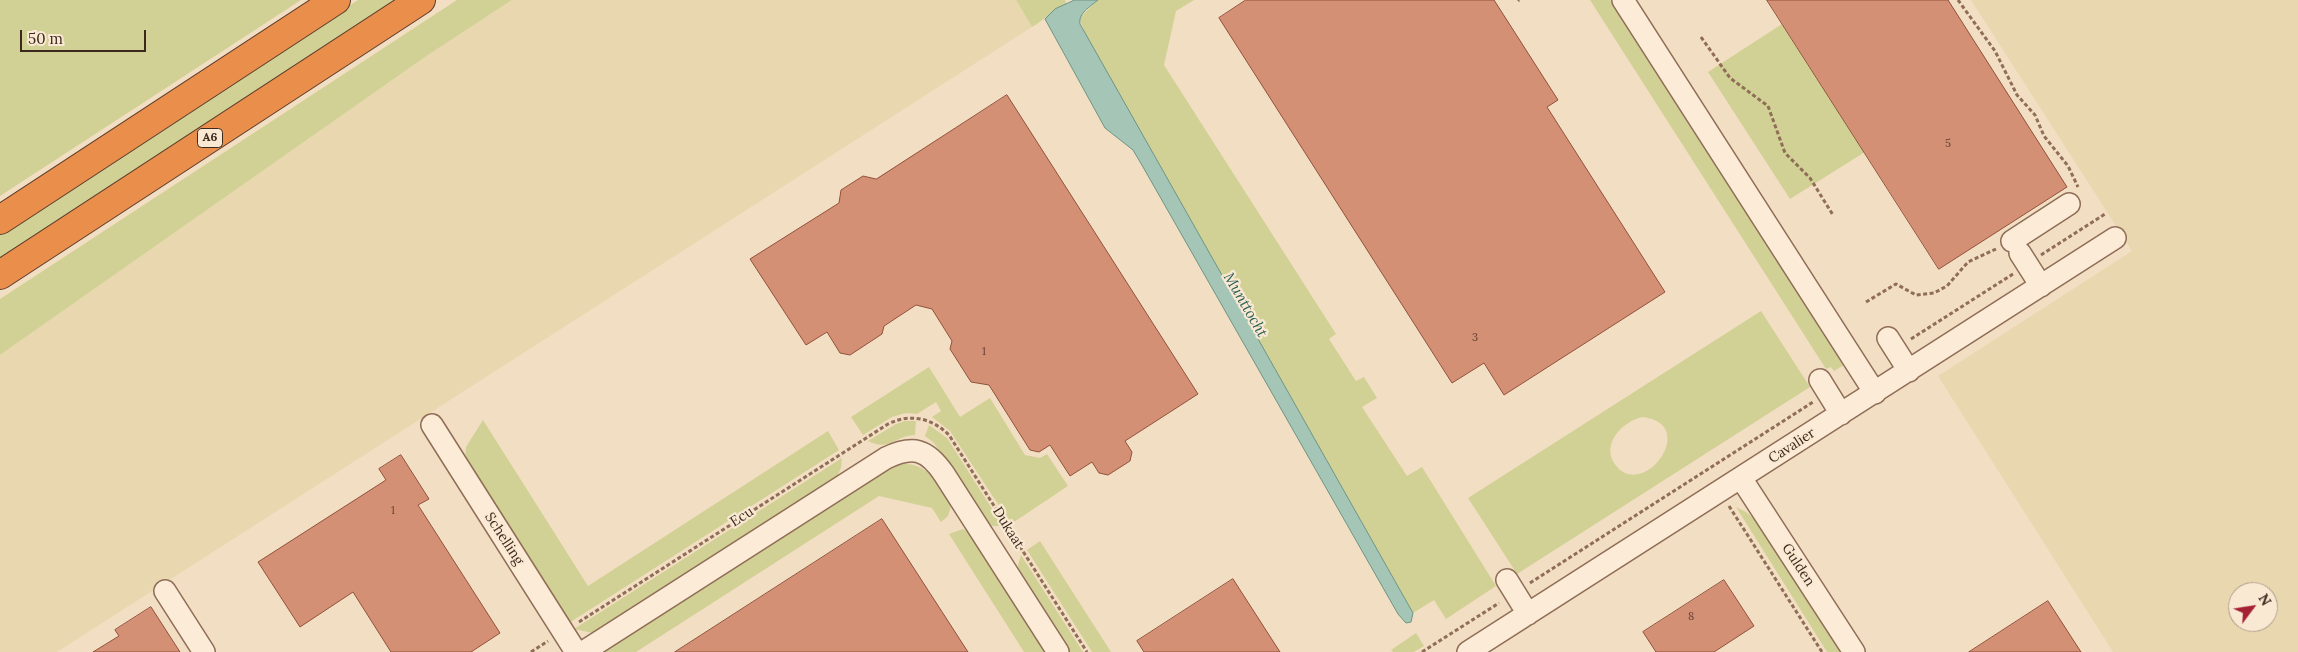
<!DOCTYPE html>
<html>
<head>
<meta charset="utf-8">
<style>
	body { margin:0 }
	#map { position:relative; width:2298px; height:652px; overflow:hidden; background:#f2dec3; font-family:Lora,serif }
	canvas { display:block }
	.north { position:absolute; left:2228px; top:582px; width:50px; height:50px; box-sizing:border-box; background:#f9e9d3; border:1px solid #ae9c8a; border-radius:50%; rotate:59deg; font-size:14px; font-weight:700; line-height:20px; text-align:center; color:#3d281d }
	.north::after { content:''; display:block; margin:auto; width:18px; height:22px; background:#a42133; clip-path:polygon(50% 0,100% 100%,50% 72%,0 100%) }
	.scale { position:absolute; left:20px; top:30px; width:126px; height:22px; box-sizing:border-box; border:2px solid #3d281d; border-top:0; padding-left:6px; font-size:15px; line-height:18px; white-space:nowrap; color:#3d281d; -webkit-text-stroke:4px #f9e9d3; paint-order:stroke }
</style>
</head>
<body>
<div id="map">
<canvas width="2298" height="652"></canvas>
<div class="north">N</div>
<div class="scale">50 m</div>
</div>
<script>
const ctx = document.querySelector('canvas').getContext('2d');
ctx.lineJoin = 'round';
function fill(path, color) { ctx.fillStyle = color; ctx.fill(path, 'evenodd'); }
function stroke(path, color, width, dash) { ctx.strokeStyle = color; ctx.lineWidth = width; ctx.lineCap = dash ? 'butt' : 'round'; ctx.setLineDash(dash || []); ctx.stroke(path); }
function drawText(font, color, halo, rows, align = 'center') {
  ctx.font = font + ' Lora,serif'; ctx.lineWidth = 4.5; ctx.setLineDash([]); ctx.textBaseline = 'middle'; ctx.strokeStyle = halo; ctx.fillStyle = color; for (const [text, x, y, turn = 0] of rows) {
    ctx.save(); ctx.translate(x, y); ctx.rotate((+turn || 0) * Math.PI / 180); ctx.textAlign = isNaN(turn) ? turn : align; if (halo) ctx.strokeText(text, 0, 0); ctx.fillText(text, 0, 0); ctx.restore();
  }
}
fill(new Path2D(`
	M512,0H1016L1032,27L57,652H0V355L428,55Z
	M1971,0H2298V652H2113L1938,376L2132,251ZM2238,592H2268V622H2238Z`), '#e9d8af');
fill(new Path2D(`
	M0,0H301L0,196Z
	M358,0H399L0,262V234Z
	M457,0H512L428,55L0,355V299Z
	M1016,0H1065L1067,4C1053,10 1044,20 1032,27Z
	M1098,0H1194L1176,11L1164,65L1336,334L1329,339L1356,381L1364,377L1377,398L1362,407L1407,476L1422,467L1496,586L1446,619L1434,600L1413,613L1087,38L1079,18Z
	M1590,0H1610L1844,365L1834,371L1831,367L1826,369Z
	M1782,24L1865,152L1790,199L1708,72Z
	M1761,311L1810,387L1517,574L1468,498ZM1642,417C1699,423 1647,497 1618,468C1598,447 1621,422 1642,417Z
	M929,367L960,417L990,398L1025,455L1040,458L1047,454L1068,486L1011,524L950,431L932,417L941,411L936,402L917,414L906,413L892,417L863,435L851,417Z
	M483,420L588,586L828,431L839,450L569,623L465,461L466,447Z
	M905,421H916L915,435C896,435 890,452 868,441L896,424Z
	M929,425L947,438L1003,526H992L984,521L934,443L925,436Z
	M842,458L841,468L837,477L593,633L574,629Z
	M898,464C927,462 937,481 952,503L948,516L941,522L932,508L879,496L636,652H600L889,467Z
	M1736,507L1746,512L1759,523L1842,652H1827Z
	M963,529L971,533L1047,652H1024L949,534Z
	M1040,541L1111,652H1092L1027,550Z
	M1021,555L1083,652H1068L1019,576L1018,565Z
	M1416,633L1424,646L1414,652H1393L1391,650Z`), '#d2d195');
const water = new Path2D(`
	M1075,0H1098C1090,7 1078,13 1080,24L1413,613L1411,622L1406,623L1398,614L1143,167L1133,150L1105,128L1045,19L1055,9Z`);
fill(water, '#a5c5b7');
stroke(water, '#6b9484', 1);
const building = new Path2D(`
	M1246,0H1494L1558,100L1547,107L1665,292L1504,395L1484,363L1452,383L1219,18Z
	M1767,0H1948L2067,187L1939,269Z
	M1007,95L1198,394L1125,441L1132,452L1130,461L1108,475L1099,473L1092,462L1070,476L1050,445L1039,452L1030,450L989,385L971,382L950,349L952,341L932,309L916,305L884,326L882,334L850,355L840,353L827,332L806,345L750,259L839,203L841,190L863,176L876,179Z
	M401,455L429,499L418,505L500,633L471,652H391L353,592L300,627L258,562L386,480L379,469Z
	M882,519L968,652H675Z
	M1233,579L1280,652H1144L1137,641Z
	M1724,580L1754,626L1714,652H1656L1643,632Z
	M2048,601L2081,652H1969Z
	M151,607L180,652H93L119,636L115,630Z`);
fill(building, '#d49075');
stroke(building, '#91513b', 1);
const minor = new Path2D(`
	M1623,0L1875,393
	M2012,241L2069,204
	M2020,253L2041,286
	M1888,338L1909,371
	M1820,380L1841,414
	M432,425L576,652
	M1741,478L1854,652
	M1507,580L1528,614
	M165,591L204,652
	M583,652L886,458C913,445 927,449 944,474L1058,652
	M1468,652L2115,238`);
const highway = new Path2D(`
	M0,220L336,0
	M0,275L421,0`);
stroke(minor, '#8f6d57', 24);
stroke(highway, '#5c3c2c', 30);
stroke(new Path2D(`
	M1958,0L1995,51L2017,95L2035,115L2044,136L2068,166L2078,187
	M1518,1L1519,0
	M1701,37L1730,78L1768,106L1785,153L1810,178L1833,215
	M2041,255L2105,214
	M1866,302L1896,284L1916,295L1934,293L1947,286L1968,262L1996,249
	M1911,339L2013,274
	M1729,506L1822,652
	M1530,583L1813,402
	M579,622L888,424C910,413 932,418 949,435L1087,652
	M531,652L548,641
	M1422,652L1499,603`), '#8f6d57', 3, [4, 2.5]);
stroke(minor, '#fcecd7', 21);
stroke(highway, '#ea8f4b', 28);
drawText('11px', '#634233', null, [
	["5",1948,144],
	["3",1475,338],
	["1",984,352],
	["1",393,511],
	["8",1691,617]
]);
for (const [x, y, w] of [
	[210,138,25]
]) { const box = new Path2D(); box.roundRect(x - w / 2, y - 9.5, w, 19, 4); ctx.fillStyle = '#f9e9d3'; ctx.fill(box); stroke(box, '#3d281d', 1); }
drawText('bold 12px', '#3d281d', null, [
	["A6",210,138]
]);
drawText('14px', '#3d281d', '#f9e9d3', [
	["Cavalier",1792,446,-33],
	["Ecu",742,517,-33],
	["Dukaat",1008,528,58],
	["Schelling",504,539,57],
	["Gulden",1798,565,57]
]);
drawText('italic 15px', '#2b5e54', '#f9e9d3', [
	["Munttocht",1245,305,60]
]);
</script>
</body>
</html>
